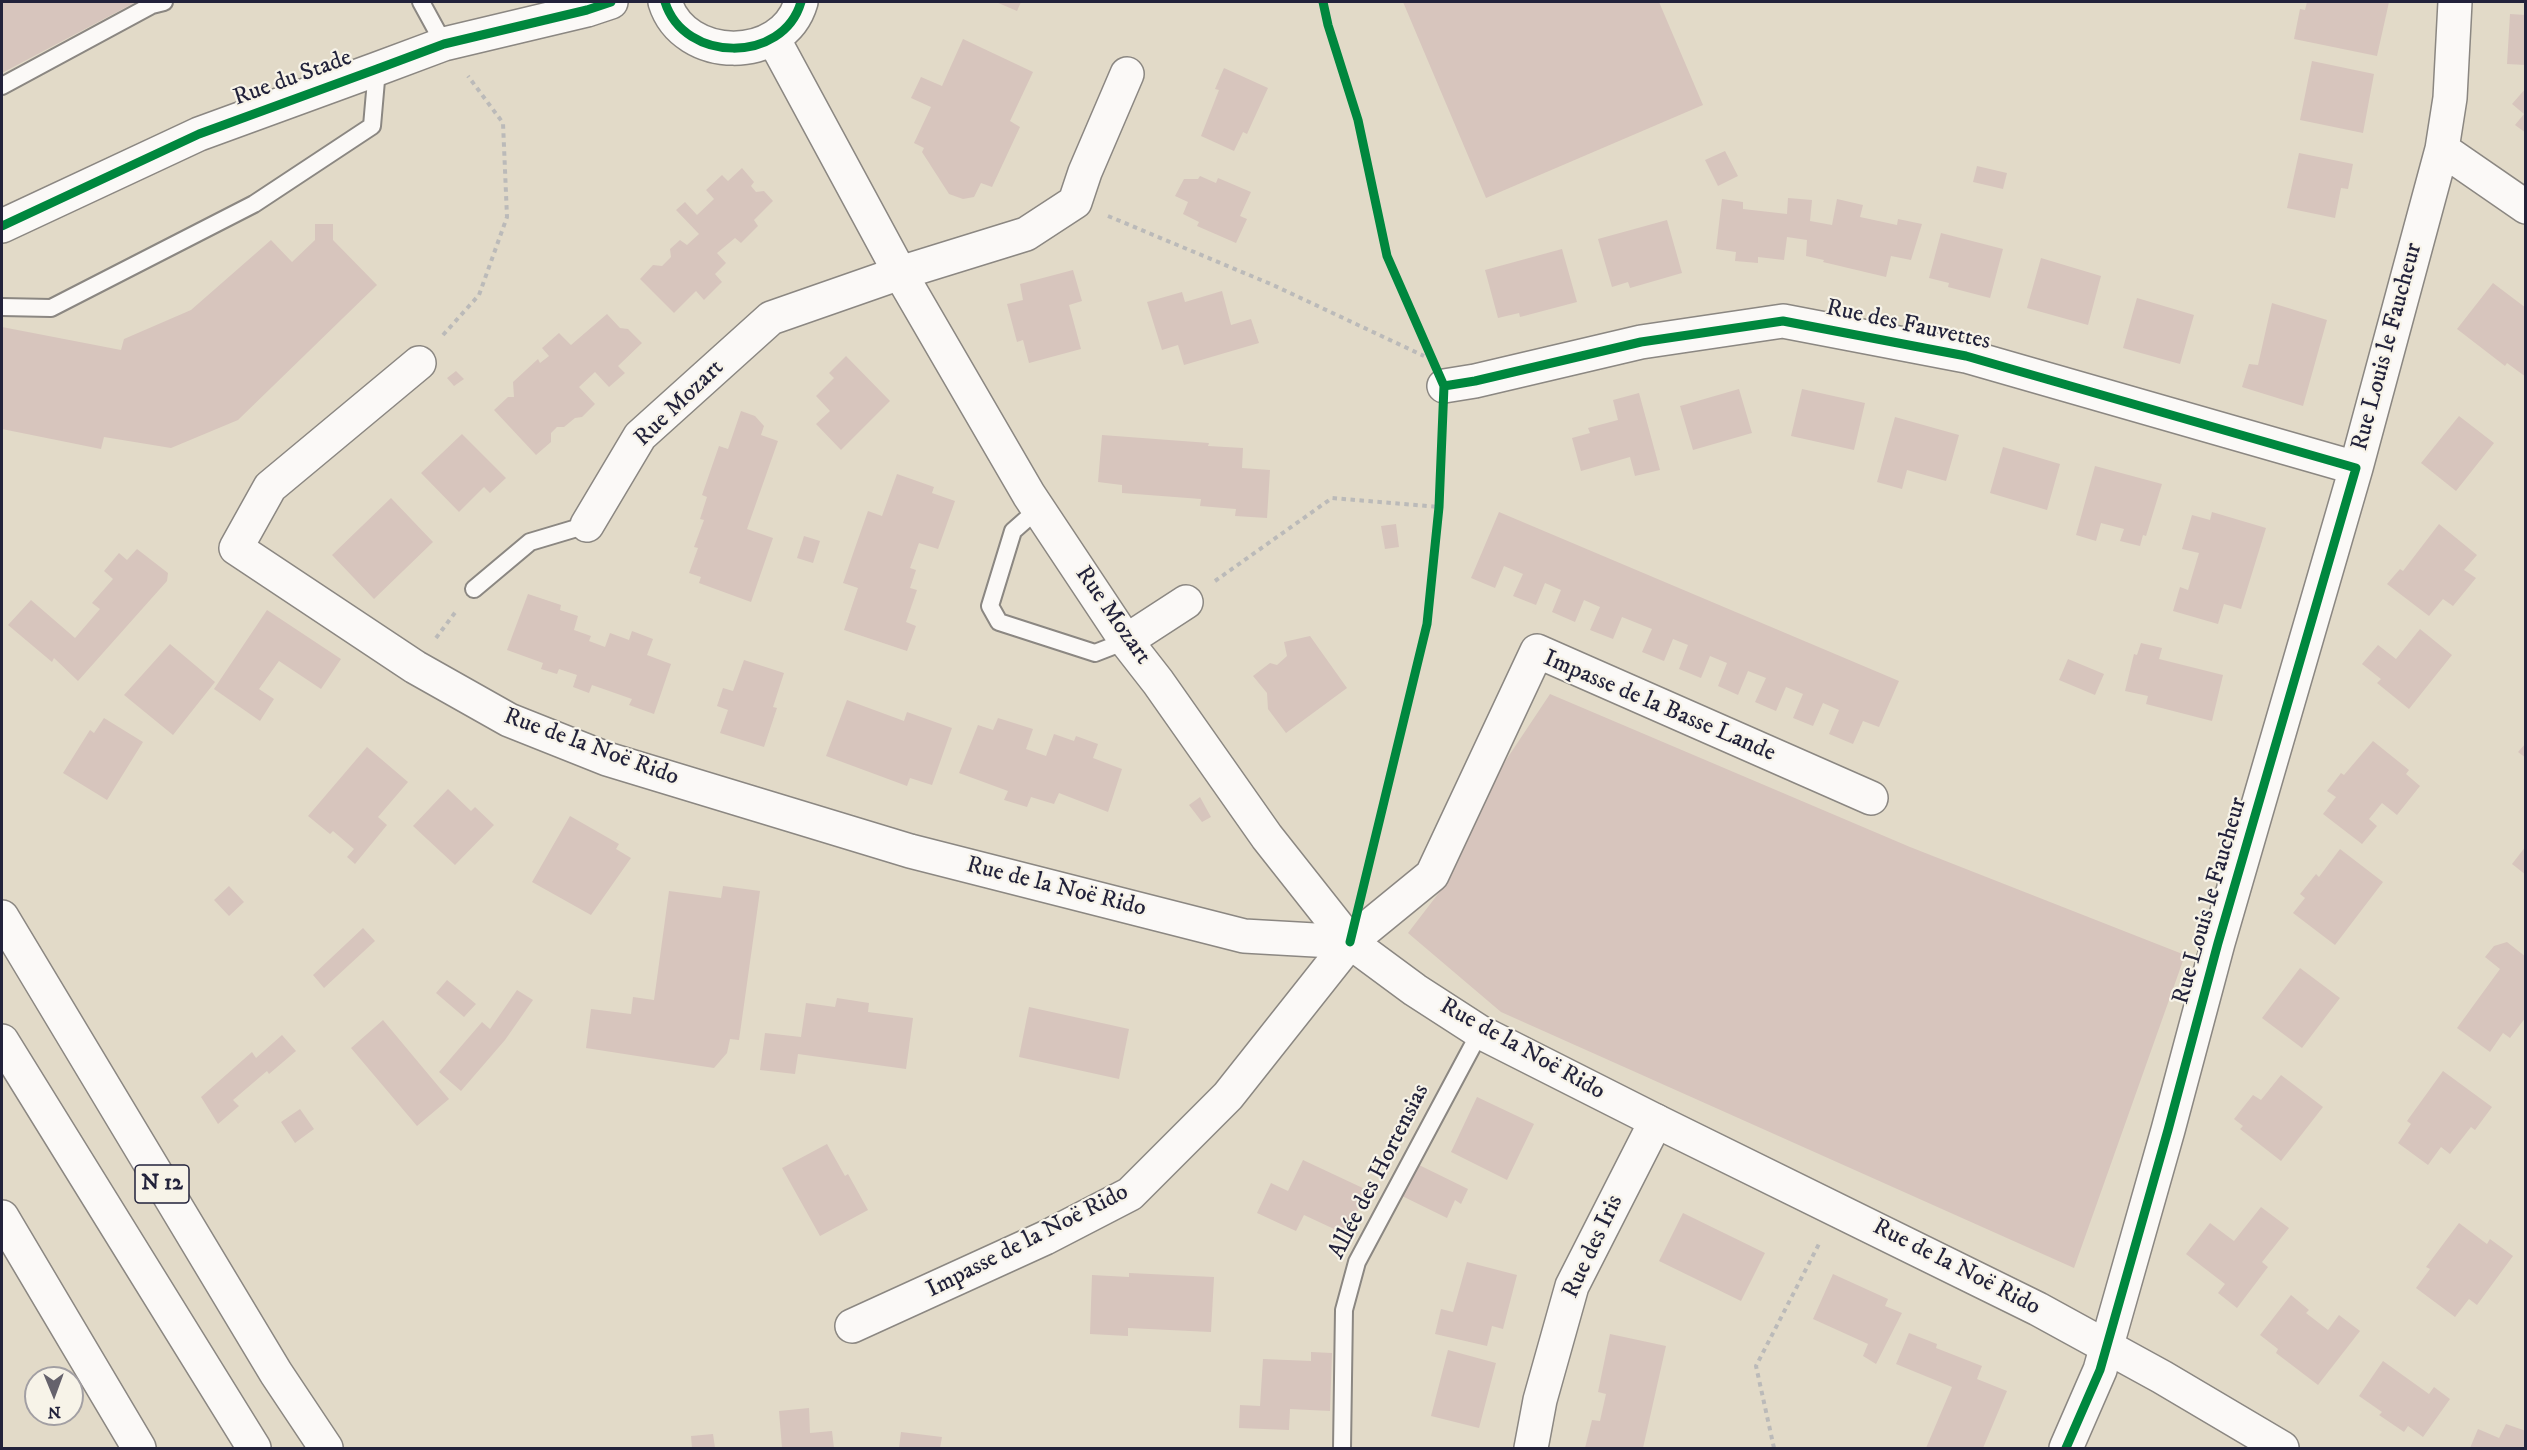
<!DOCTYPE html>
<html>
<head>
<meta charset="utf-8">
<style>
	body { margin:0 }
	#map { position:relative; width:2527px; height:1450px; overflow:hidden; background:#e2dac8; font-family:"IM FELL DW Pica",serif }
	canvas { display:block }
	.frame { position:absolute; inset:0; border:3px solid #22223b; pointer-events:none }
	.north { position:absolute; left:24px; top:1366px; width:60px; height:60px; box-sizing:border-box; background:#f7f3e8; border:2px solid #a29fa3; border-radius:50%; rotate:179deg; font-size:16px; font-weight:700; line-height:24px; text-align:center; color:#22223b }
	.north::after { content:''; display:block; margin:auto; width:21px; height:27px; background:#65626c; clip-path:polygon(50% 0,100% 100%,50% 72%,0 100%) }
</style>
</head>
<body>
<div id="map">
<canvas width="2527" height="1450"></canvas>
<div class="frame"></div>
<div class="north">N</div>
</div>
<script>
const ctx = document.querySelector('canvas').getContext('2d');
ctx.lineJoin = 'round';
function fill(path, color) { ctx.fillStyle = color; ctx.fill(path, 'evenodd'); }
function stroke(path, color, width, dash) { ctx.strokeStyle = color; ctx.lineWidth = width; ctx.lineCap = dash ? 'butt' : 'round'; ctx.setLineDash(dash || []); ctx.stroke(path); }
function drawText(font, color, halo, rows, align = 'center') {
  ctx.font = font + ' "IM FELL DW Pica",serif'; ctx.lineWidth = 4.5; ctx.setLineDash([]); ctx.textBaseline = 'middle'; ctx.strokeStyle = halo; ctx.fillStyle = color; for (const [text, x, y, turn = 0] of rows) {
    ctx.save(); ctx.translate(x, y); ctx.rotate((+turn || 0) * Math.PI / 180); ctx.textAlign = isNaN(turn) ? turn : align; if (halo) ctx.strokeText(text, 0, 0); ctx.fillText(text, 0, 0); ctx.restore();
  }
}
fill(new Path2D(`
	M2,2H136L2,73Z
	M996,2H1021L1017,11Z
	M1403,2H1659L1703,105L1486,198Z
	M2307,2H2389L2377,56L2294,39L2300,9L2305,10Z
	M2510,14L2526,15V65L2507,64Z
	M963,39L1033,72L1010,121L1020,127L992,187L981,183L974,197L963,199L949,194L922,152L924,148L914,143L931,107L911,98L921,77L942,86Z
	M2312,61L2374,74L2363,133L2300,120Z
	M1224,68L1268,88L1247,134L1243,132L1234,151L1201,136L1219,90L1215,89Z
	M2526,88V133L2515,125L2524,114L2512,104Z
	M1725,151L1738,176L1718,186L1705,160Z
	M2299,153L2353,164L2348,189L2341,188L2335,218L2287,208Z
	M1977,166L2007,173L2003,189L1973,182Z
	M742,168L754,182L751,186L756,192L764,191L773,201L754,220L758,226L741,243L735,238L717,253L726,263L715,274L722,282L704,300L696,291L674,313L640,279L653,265L662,266L671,257L670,249L680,240L687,245L699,234L676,210L685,202L697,215L714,199L706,190L722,175L728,181Z
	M1200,176L1216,183L1218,178L1251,192L1240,216L1247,219L1236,243L1197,226L1199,222L1183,214L1188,202L1175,196L1184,179H1198Z
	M1788,198L1812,200L1810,221L1832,225L1837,199L1863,205L1860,217L1897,225L1898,219L1922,224L1911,260L1891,256L1886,277L1823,262L1824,260L1806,256L1807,240L1787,237L1784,260L1758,257V263L1735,261L1736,252L1716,249L1722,199L1743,202V209L1787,214Z
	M1667,220L1682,273L1630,288L1628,282L1612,287L1598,239Z
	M315,224H333V240L377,285L238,420L171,448L104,437L101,449L2,429V327L121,350L124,339L191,310L271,240L292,262L315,240Z
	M1941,233L2003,249L1990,298L1948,287L1949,283L1929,278Z
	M1562,249L1577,302L1520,317L1519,313L1498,318L1485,270Z
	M2041,258L2101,276L2088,325L2027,308Z
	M1073,270L1082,301L1069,305L1081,349L1029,363L1023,340L1017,342L1007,304L1023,300L1020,284Z
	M2493,283L2526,308V377L2507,363L2505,366L2457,329Z
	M1222,291L1231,325L1251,319L1259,343L1184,365L1178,345L1162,350L1147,302L1182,292L1185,302Z
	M2137,298L2194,315L2180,364L2123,348Z
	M2272,303L2327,320L2303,406L2242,387L2249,364L2258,365Z
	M607,314L620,328L628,329L642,343L618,366L625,373L609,387L595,372L579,387L595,404L582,417L575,418L564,427H557L551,433V442L536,455L494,410L508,397H514L513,382L538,359L540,363L549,356L542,348L559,333L571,345Z
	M846,356L890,401L841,450L816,424L830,411L816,396L834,378L829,373Z
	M456,371L464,379L454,386L447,378Z
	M1739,389L1752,433L1693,450L1680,406Z
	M1802,389L1865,403L1854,450L1791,436Z
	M1639,393L1660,470L1635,476L1630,457L1581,471L1572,438L1590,433L1588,428L1618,420L1613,400Z
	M741,411L755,416L764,426L761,435L778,441L747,529L773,538L751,602L699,583L701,577L689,573L698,548L694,547L704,520L700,519L707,497L702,495L719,446L728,449Z
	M2459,416L2494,443L2456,491L2421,463Z
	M1895,417L1959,435L1946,481L1907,470L1902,489L1877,482Z
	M462,434L506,478L490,493L484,487L459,512L421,473Z
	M1102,435L1209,443L1208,446L1243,448L1242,468L1270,470L1267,518L1235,516L1236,509L1200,506L1201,499L1122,493V485L1098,482Z
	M2003,447L2060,464L2047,510L1990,493Z
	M2095,466L2162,484L2146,536L2143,535L2140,546L2120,541L2124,529L2101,523L2096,541L2076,535Z
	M897,474L934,487L932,493L955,501L938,549L919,543L910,568L916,570L910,588L917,590L906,622L916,626L907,651L844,630L858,588L843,583L855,548L868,511L882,516Z
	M391,498L433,542L374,599L332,555Z
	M1499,512L1899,681L1879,727L1863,721L1853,744L1829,734L1839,710L1823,703L1813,726L1793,718L1803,694L1786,687L1776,711L1755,702L1766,678L1748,671L1738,695L1718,686L1727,663L1710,656L1701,678L1679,669L1688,645L1673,639L1664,661L1642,652L1652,629L1622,617L1613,639L1590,630L1600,607L1584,600L1575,622L1552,612L1561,590L1545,583L1536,605L1513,596L1523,574L1504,566L1495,588L1471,578Z
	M2212,512L2266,528L2241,609L2224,604L2218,624L2173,611L2180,587L2188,590L2199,553L2182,549L2192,515L2210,520Z
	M1396,524L1399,547L1385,549L1381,526Z
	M2439,524L2477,555L2464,570L2476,578L2453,606L2443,599L2429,616L2387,584L2400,569L2403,571Z
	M804,536L820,541L813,563L797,558Z
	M137,549L168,573L167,581L78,681L54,658L52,662L8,625L31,600L75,638L100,609L92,603L113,579L104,571L119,553L127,560Z
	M528,594L561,605L560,610L578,616L574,630L591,636L589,641L605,647L610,633L629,640L632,631L653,639L647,655L671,664L654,714L629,705L632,699L592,685L589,693L573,687L577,675L559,669L557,674L541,669L543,663L507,650Z
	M267,610L341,659L321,689L279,661L259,689L274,699L260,721L214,689Z
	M2420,629L2452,655L2409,709L2377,683L2381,679L2362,664L2378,645L2396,659Z
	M1310,636L1347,688L1286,733L1268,709L1267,693L1253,676L1270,663L1277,665L1287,656L1284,642Z
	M2141,643L2162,648L2159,659L2223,675L2212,721L2146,704L2148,696L2125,691L2134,654L2137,655Z
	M170,644L215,682L173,735L124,695Z
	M2068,659L2104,674L2095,695L2059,680Z
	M744,660L784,673L773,707L777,708L764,747L720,733L728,710L717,706L723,688L733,691Z
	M1550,694L1910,847L2185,955L2074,1268L1501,1012L1408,933L1441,890L1486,790Z
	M847,700L904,721L907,712L952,728L932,785L910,778L907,786L826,756Z
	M104,718L143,742L107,800L63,773L90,730L94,733Z
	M998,718L1033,729L1026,749L1046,756L1054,734L1074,741L1076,736L1098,744L1093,758L1122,769L1108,812L1059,793L1054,804L1031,797L1027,807L1004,800L1008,791L959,773L978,725L993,730Z
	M2373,741L2409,770L2406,774L2420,786L2397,815L2382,803L2369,819L2377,826L2362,844L2323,814L2336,797L2327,791L2341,773L2344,775Z
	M2526,743V758L2518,752Z
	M367,747L408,782L378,817L387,825L355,864L347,857L354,849L333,831L330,834L308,816Z
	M448,789L471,811L475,807L494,825L455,865L413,826Z
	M1200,797L1211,817L1202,822L1189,805Z
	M570,816L619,844L616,849L631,858L591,915L532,882Z
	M2526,846V875L2512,864Z
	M2340,849L2383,882L2335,945L2293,913L2305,898L2300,894L2316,874L2319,877Z
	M229,886L244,902L229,916L214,900Z
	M723,886L760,891L739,1040L730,1039L727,1053L714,1068L586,1048L591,1009L631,1014L633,997L654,1000L669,891L721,898Z
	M363,928L375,941L324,988L313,975Z
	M2507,942L2526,957V1017L2510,1038L2503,1033L2490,1052L2457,1028L2500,969L2485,957L2494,946Z
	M2300,968L2340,998L2302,1048L2262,1018Z
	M447,980L476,1004L464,1017L436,993Z
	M517,990L533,1000L505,1040L461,1091L439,1072L482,1022L490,1029Z
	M837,998L869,1003L868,1012L913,1018L906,1069L798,1054L795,1074L760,1070L765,1033L801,1037L806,1003L835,1007Z
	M1029,1007L1129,1029L1119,1079L1019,1057Z
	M383,1020L449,1099L417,1126L351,1048Z
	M282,1035L296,1051L269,1074L267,1071L233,1100L239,1106L218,1124L201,1097L252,1052L256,1058Z
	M2443,1071L2492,1107L2475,1130L2471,1127L2450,1154L2441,1147L2428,1165L2398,1143L2411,1124L2407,1121Z
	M2281,1075L2323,1107L2281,1161L2240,1129L2243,1126L2234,1119L2253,1095L2261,1100Z
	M1477,1097L1534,1124L1507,1180L1451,1152Z
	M300,1109L314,1129L295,1143L281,1122Z
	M827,1144L845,1176L848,1174L868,1210L820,1236L782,1168Z
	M1303,1160L1367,1190L1347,1235L1304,1215L1296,1231L1257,1213L1271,1183L1288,1191Z
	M1417,1164L1468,1189L1461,1204L1455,1200L1447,1218L1398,1194Z
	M2261,1207L2289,1228L2262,1262L2268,1267L2237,1308L2218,1293L2225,1284L2186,1254L2210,1223L2234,1241Z
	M1683,1213L1765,1253L1741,1301L1659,1261Z
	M2459,1223L2487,1244L2490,1239L2513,1256L2477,1305L2469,1299L2455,1317L2416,1288L2430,1269L2426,1267Z
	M1467,1262L1517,1275L1503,1329L1492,1326L1487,1346L1435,1334L1441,1309L1453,1312Z
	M1129,1273L1214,1277L1211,1332L1128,1328V1336L1090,1334L1092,1275L1129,1277Z
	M1833,1274L1888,1299L1885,1306L1902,1313L1876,1364L1863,1356L1868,1344L1813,1319Z
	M2291,1295L2309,1310L2306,1313L2328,1330L2339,1315L2360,1331L2318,1385L2276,1353L2278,1349L2260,1335Z
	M1909,1333L1937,1344L1936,1348L1982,1366L1977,1379L2007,1391L1983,1448H1926L1952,1387L1896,1364Z
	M1610,1334L1666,1346L1643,1448H1585L1592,1420L1600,1421L1606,1394L1598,1392Z
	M1448,1350L1496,1363L1479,1428L1431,1416Z
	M1311,1352L1332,1353L1330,1411L1290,1409L1289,1430L1239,1428L1240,1405L1260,1406L1263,1359L1311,1361Z
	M2383,1361L2429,1394L2434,1387L2450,1399L2423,1437L2408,1426L2404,1432L2379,1415L2382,1412L2359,1396Z
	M809,1408L810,1433L832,1431L834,1448H782L779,1411Z
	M2506,1424L2526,1431V1448H2470L2478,1429L2499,1438Z
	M901,1432L942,1437L940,1448H899Z
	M713,1434L715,1448H692L691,1436Z`), '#d7c5bd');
const lane = new Path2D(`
	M421,2L444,44
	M2,86L152,5L164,2
	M2,307L51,308L254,204L372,126L377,69
	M1038,509L1013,531L990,606L999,622L1095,653L1126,641
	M474,589L530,542L587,525
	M1342,1448L1344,1310L1357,1262L1480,1032`);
const street = new Path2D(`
	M2442,149L2526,207
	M419,363L270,487L236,548L415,667L509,720L607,759L910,851L1244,936L1350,942
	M1444,386L1475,381L1641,342L1783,321L1966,356L2356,468
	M587,525L640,436L771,318L900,273L1026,234L1075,202L1085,172L1127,74
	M1126,641L1186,602
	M2,1217L139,1448
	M852,1326L1045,1238L1130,1194L1228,1096L1350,942L1432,875L1537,651L1871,798
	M1531,1448L1540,1400L1572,1286L1656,1121
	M2066,1448L2100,1370L2107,1345L2168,1130L2218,943L2356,468L2442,149L2450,98L2455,2`);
const secondary = new Path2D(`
	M665,2C684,63 783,64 801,2
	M773,38L900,273L1029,495L1126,641L1158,682L1267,837L1350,942L1415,990L1480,1032L1656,1121L2038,1309L2162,1377L2282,1448
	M2,226L199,134L377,69L444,44L587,10L611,2`);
const highway = new Path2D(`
	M2,917L276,1373L326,1448
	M2,1041L254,1448`);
stroke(lane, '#8b8782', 20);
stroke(street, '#8b8782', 36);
stroke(secondary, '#8b8782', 36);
stroke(highway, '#8b8782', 36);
stroke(new Path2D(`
	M1108,216L1273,285L1424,356
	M443,335L479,295L507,217L503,123L468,76
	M1215,581L1332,498L1439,507
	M436,638L457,610
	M1774,1448L1756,1366L1820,1242`), '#bbbab9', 4, [4.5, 4.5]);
stroke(lane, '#fbf9f7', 16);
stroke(street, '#fbf9f7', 33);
stroke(secondary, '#fbf9f7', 33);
stroke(highway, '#fbf9f7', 33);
stroke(new Path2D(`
	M665,2C684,63 783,64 801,2
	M1323,2L1328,25L1358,120L1387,256L1444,386L1439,507L1427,624L1350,942
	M2,226L199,134L377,69L444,44L587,10L611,2
	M1444,386L1475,381L1641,342L1783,321L1966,356L2356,468L2218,943L2168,1130L2100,1370L2066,1448`), '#00873e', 9);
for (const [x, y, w] of [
	[162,1184,54]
]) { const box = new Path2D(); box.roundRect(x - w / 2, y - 19, w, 38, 4.5); ctx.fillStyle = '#f7f3e8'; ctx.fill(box); stroke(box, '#22223b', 1.5); }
drawText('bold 22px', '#22223b', null, [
	["N 12",162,1184]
]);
drawText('24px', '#22223b', '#f7f3e8', [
	["Rue du Stade",293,79,-20],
	["Rue des Fauvettes",1908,326,12],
	["Rue Louis le Faucheur",2388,347,-75],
	["Rue Mozart",680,404,-44],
	["Rue Mozart",1112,616,55],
	["Impasse de la Basse Lande",1659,707,23],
	["Rue de la Noë Rido",591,748,20],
	["Rue de la Noë Rido",1056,888,14],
	["Rue Louis le Faucheur",2211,901,-74],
	["Rue de la Noë Rido",1522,1050,29],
	["Allée des Hortensias",1380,1172,-63],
	["Impasse de la Noë Rido",1028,1242,-27],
	["Rue des Iris",1594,1247,-65],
	["Rue de la Noë Rido",1956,1268,27]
]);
</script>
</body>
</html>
